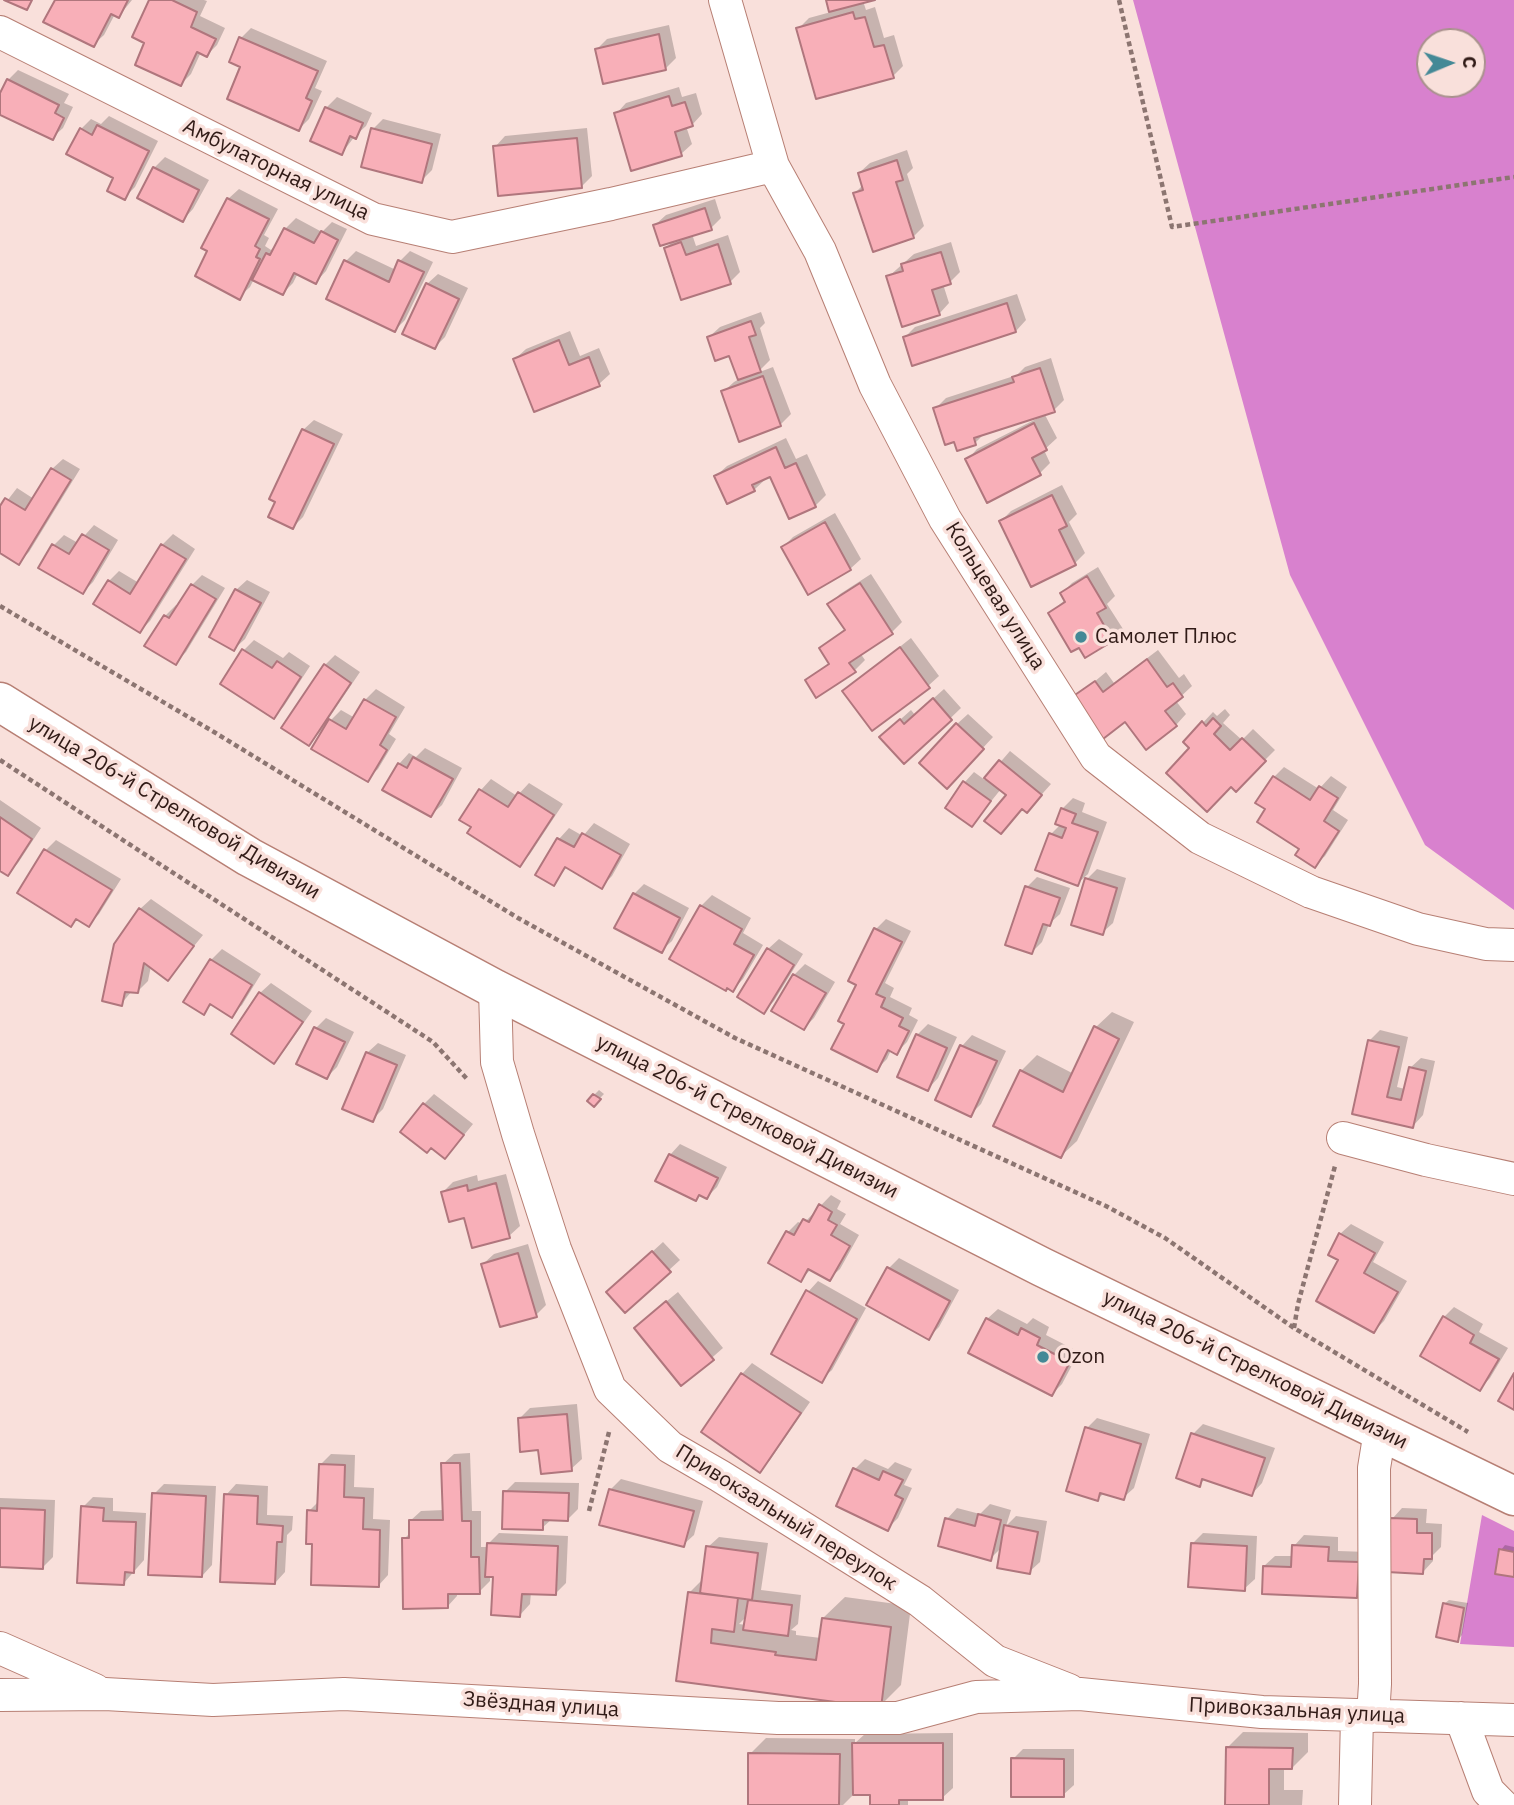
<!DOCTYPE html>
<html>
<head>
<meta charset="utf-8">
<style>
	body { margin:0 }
	#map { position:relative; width:1514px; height:1805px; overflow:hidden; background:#f9e0db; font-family:"IBM Plex Sans",sans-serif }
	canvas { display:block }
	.north { position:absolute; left:1416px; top:28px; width:70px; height:70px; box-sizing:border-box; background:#f9e0db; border:2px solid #a9918d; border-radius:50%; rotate:88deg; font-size:19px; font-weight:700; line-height:28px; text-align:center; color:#311b17 }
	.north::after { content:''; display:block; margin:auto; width:24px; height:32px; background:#448996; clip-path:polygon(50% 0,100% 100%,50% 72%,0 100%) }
</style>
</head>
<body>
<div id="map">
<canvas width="1514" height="1805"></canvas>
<div class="north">С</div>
</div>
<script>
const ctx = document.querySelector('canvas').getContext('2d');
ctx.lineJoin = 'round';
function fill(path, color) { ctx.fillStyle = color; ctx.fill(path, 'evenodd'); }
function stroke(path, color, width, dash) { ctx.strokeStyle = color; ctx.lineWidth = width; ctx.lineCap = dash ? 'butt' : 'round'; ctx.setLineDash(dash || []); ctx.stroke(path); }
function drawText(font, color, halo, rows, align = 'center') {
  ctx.font = font + ' "IBM Plex Sans",sans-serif'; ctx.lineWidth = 7; ctx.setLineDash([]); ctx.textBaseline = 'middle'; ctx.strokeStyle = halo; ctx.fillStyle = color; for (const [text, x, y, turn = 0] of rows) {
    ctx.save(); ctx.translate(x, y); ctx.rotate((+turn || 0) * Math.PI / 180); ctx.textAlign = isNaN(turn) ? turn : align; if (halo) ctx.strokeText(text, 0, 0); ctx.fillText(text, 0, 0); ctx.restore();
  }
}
fill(new Path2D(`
	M1133,0H1514V910L1425,845L1290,575ZM1472,42V84H1430V42Z
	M1482,1515L1514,1531V1647L1460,1644Z`), '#d881ce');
fill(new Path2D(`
	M57,0H132L119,16L115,14L104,35L93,45Z
	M151,0H204L207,1L200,16L225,28L217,45L207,55L201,52L191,74L181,84L147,42Z
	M827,0H868L863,1L866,10L875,7L884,38L894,35L903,66L893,76L798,29L809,18L831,12Z
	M669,25L676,58L666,68L597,49L607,39Z
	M251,28L327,61L315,88L322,91L309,119L299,129L243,67L241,38Z
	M18,70L69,94L64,103L73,107L63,128L52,138L0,113V97L8,80Z
	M679,87L682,97L696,93L702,114L692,125L686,126L692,144L681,154L616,114L626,103Z
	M337,97L372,113L366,126L355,136L342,153L326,108Z
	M109,116L158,141L135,187L124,198L115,177L81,129L91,119L101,124Z
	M383,119L441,134L432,170L421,181L373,129Z
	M587,128L592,176L582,186L495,147L505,136Z
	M907,150L913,168L907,174L924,226L913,237L855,193L863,185L859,173L870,163Z
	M165,157L209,180L193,209L183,220L154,168Z
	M239,189L278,209L264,235L269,238L265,246L271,250L278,243L285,229L296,218L322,232L332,222L347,229L326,271L316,282L298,273L293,283L283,293L254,279L250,287L239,297L228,199Z
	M715,199L721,218L711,228L692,234L696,246L728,235L740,272L730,282L666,248L675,239L655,225L666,215Z
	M951,242L960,272L950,282L943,284L949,303L939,314L888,277L914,254Z
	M356,251L396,270L400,261L410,251L433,262L405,320L395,330L346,261Z
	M438,274L468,288L445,337L435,347L427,284Z
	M1017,294L1026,320L1016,331L905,337L915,327Z
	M761,312L765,323L760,328L770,360L757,373L773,367L791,414L780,425L723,392L734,382L739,379L730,353L709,337L720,327Z
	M570,331L580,356L599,348L610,374L599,384L515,359L526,349Z
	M1051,358L1064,400L1054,410L1044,413L1057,438L1044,450L1050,463L1040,473L967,460L977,449L1038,418L1037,416L986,432L975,443L935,409L946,398L1017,375L1025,367Z
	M314,420L343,434L303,517L293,527L303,430Z
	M786,438L796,459L807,454L826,495L815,506L771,474L754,490L716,476L727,466Z
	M63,459L80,469L29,552L19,562L0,551V510L17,488L34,499L52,469Z
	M1062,485L1077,514L1069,522L1085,553L1074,564L1001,521L1011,511Z
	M835,513L861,559L850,569L783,547L793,537Z
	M94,525L118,540L93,582L83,592L54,545L64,535L78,543Z
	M173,534L195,549L150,621L140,631L109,581L119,571L139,583L162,545Z
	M1098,567L1115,596L1107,604L1123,629L1112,640L1086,656L1050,613L1066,599L1062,593L1072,583Z
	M871,574L902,622L892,632L860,653L865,660L854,671L807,681L830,662L821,648L846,628L830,604L840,594Z
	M202,575L225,588L186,652L175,663L147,645L165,616L176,605L178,607L192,585Z
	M247,580L270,592L245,639L234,649L236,590Z
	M911,638L939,676L928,686L844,691Z
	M254,640L283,658L289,652L310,666L284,706L274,717L222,683L244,650Z
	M1158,650L1179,678L1184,674L1192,686L1176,701L1186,714L1176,725L1125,720L1075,698L1106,672L1114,683Z
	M335,655L360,672L327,721L329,722L341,710L355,718L365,700L376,689L405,707L389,734L396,739L378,769L367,779L324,728L308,744L325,665Z
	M944,689L961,708L905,762L892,727L911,710L915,715Z
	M1225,709L1230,715L1223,723L1242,740L1253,729L1275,750L1236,789L1185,742L1213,712L1217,716Z
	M968,714L993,737L957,776V724Z
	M425,748L462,768L442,805L431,815L399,764L409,753L416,757Z
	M1010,751L1051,784L1027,811L1001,789L972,825L964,783L974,772L985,780Z
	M1284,767L1319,789L1331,776L1347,787L1333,810L1348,820L1325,856L1314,866L1267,809L1274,777Z
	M491,779L517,796L529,783L563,804L530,854L520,865L462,819L481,790Z
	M1073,798L1085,803L1082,812L1107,822L1088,874L1077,884L1051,834L1061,824L1062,809Z
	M0,800L41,828L18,863L8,874L0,869Z
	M594,823L630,844L612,876L602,886L567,867L553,884L538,875L559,839L569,828L583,836Z
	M56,840L121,879L99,914L89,924L78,917L71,924L46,850Z
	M1097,869L1126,878L1113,923L1102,933L1087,879Z
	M1037,877L1070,888L1060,914L1049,924L1042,942L1032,952L1027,887Z
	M644,884L689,908L672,941L661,951L634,894Z
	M712,895L751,918L743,933L763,945L743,979L733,990L701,906Z
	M151,899L203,935L168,978L151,966L148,981L138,991H132L121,1004L140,909Z
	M886,919L911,931L885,983L894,988L890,997L912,1008L909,1015L918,1020L907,1042L896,1053L891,1050L887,1059L876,1070L846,1023L876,929Z
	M779,939L803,954L774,1001L764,1011L768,949Z
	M222,949L261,974L242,1005L231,1015L213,1003L203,1013L185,1001L211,960Z
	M805,964L835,982L814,1018L804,1028L774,1011L794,975Z
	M271,983L312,1011L284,1051L274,1062L260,993Z
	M1112,1012L1134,1022L1077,1141L1061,1156L1021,1071L1037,1055L1074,1074L1096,1027Z
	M326,1018L354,1032L337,1067L327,1077L316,1028Z
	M928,1024L957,1037L938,1078L928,1089L899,1076L917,1035Z
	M1380,1030L1408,1037L1397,1087L1405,1089L1410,1068L1421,1058L1435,1061L1423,1115L1413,1126L1354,1113L1369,1041Z
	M972,1035L1006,1051L981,1104L970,1115L937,1099L962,1046Z
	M378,1043L406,1055L383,1109L372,1120L367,1053Z
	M599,1090L604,1094L594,1104V1095Z
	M434,1094L473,1124L455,1146H432L424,1104Z
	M680,1144L727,1167L717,1187L707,1197L700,1194L696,1199L670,1155Z
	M506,1174L520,1226L509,1236L466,1215L443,1192L453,1182L477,1175L478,1181Z
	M831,1195L841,1201L837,1209L846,1214L840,1224L859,1235L840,1269L829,1279L811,1269L801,1280L788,1232L798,1222L803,1224Z
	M1351,1224L1384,1242L1373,1262L1407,1281L1384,1321L1374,1331L1341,1260L1340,1234Z
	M663,1242L680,1260L669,1270L619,1282Z
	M528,1244L546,1305L536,1315L483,1264L494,1254Z
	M899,1258L959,1290L939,1327L928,1338L889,1268Z
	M818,1281L866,1308L832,1370L821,1380L808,1292Z
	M678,1292L723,1348L682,1384L646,1318Z
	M1454,1307L1483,1324L1479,1332L1508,1348L1490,1378L1480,1389L1444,1317Z
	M998,1309L1027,1324L1033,1318L1049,1327L1046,1335L1079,1352L1062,1384L1052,1394L987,1319Z
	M752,1363L810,1402L770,1460L760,1471L703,1432L742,1374Z
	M577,1404L582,1459L571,1469L540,1449L519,1419L530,1408Z
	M1097,1418L1150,1434L1134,1488L1123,1498L1104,1493L1098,1499L1087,1428Z
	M1203,1424L1275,1448L1262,1483L1252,1494L1206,1478L1199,1485L1193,1434Z
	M470,1453L472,1511H481V1547H488V1544L499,1533L568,1536L566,1583L555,1594L531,1592L530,1604L520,1615L495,1575H490V1581L479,1592H457V1596L447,1607L404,1539L411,1532L410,1521L421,1511L444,1510L443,1464L454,1454Z
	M331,1454L355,1455L354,1487L374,1488L373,1519L390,1520L388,1575L378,1586L314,1543L309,1511L319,1501L320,1465Z
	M865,1459L888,1469L895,1462L912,1469L904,1485L912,1488L898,1518L888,1528L855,1469Z
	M621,1479L703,1501L694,1535L683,1545L610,1490Z
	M515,1482L579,1483L578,1509L568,1519H552L542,1528L505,1492Z
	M164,1484L216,1486L212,1565L202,1576L154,1494Z
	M236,1484L268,1486L267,1515L293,1516L292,1530L287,1535L285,1572L275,1583L226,1495Z
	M93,1497L113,1498V1511L146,1513L144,1560L123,1584L83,1507Z
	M0,1498L55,1500L53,1557L43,1567L0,1566Z
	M990,1504L1011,1510L1006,1526L1016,1516L1047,1521L1040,1562L1029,1572L1002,1547L990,1559L947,1519L957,1508L980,1514Z
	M1402,1508L1427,1509L1426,1523L1442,1524L1441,1547L1433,1555V1561L1423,1572L1392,1519Z
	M1203,1533L1257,1536L1255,1579L1244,1589L1193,1543Z
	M1304,1535L1338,1537V1551L1368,1552L1367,1586L1357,1596L1264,1566L1275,1556H1293L1294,1546Z
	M719,1537L768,1543L761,1590L801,1595L798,1624L791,1630L796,1631V1635L821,1638L823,1618L845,1597L911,1606L901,1685L880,1706L678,1679L689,1593L704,1578L708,1547ZM747,1616L746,1625L739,1624Z
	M1505,1545L1514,1547V1575L1501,1550Z
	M1449,1600L1468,1603L1462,1635L1458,1640L1444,1604Z
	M1243,1732L1308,1733V1752L1292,1768H1284V1790H1303L1302,1805H1227V1748Z
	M953,1733V1788L942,1798H908V1805H872V1793H855L843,1805H750V1754L766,1738L855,1739V1743L865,1734Z
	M1023,1749H1074V1785L1063,1795L1013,1759Z`), '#0003');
const building = new Path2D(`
	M4,0H32L27,10Z
	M55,0H128L119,18L111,14L94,47L43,22Z
	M149,0H172L197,12L191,27L216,39L207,57L197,52L181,86L135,65L144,43L132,37Z
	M826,0H875L829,12Z
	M853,12L855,19L865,17L874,47L884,45L894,78L816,99L796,28Z
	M659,34L666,70L603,84L595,49Z
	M239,37L318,71L306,98L312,101L299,131L227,99L240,67L229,62Z
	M7,79L59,105L55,113L64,118L53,140L0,115V93Z
	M669,96L672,106L685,102L693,126L675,132L682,156L631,171L614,113Z
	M325,107L363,123L356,139L350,136L342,155L310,141Z
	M97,125L149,151L125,200L107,191L113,178L66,154L80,128L92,135Z
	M371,128L432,144L422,183L361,167Z
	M577,138L582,188L498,196L493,146Z
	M897,160L903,180L896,182L914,238L873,252L853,193L863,190L858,173Z
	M153,167L199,190L183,222L137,198Z
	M227,198L269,219L255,246L260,249L256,257L260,259L240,300L195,276L207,251L201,248Z
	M705,208L712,230L660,246L653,225Z
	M284,228L314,243L321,231L338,240L316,284L294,273L283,295L252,280L266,253L270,255Z
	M681,242L686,255L718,244L731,284L681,300L664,248Z
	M941,252L951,284L932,290L940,315L902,327L886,276L903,271L901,264Z
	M344,260L389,282L398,260L424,272L395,332L326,299Z
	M426,283L459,299L435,349L402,334Z
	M1007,303L1016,332L912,366L903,337Z
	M751,321L756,335L749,337L761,372L738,380L729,356L715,361L707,337Z
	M559,340L569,365L589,357L600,386L534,412L513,359Z
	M1040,368L1055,412L974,438L976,445L957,451L954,442L945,445L933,408L1014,382L1012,377Z
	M763,376L781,426L739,442L721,391Z
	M1034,423L1047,450L1032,458L1041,475L987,503L965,459Z
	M302,429L334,444L293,529L268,517L275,502L269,499Z
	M776,447L785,468L796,463L816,507L789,519L770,477L752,485L755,491L727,504L714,476Z
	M51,468L71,480L19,565L0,553V506L5,498L25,510Z
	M1052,495L1067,526L1059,530L1076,565L1031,587L999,521Z
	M825,522L851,570L808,595L781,547Z
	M82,534L109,550L83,594L38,568L52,544L69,554Z
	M161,544L186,559L140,633L93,604L108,580L130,594Z
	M1087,576L1106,608L1097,613L1113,641L1085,658L1079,648L1071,652L1048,613L1065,602L1060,593Z
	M860,583L893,634L849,663L856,672L816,698L805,680L829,664L819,648L845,630L827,604Z
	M191,584L216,599L176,665L144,646L164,615L169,618Z
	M235,589L261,603L234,651L209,637Z
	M900,647L930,688L872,731L842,691Z
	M242,649L272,668L277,661L301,677L274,719L220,684Z
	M1147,659L1167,687L1173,683L1183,697L1165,711L1177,726L1146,750L1125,722L1103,739L1072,697L1095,681L1103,692Z
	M324,664L351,683L309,746L281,728Z
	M933,698L952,720L904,764L879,737L900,719L904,724Z
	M364,699L396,717L380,745L387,750L368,782L311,749L329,719L346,729Z
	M1213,718L1221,726L1214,734L1230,750L1242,738L1266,761L1236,792L1231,787L1207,812L1166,773L1189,748L1183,742L1202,721L1206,726Z
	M956,723L984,749L947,789L919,763Z
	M413,757L453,779L431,817L382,790L398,763L407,768Z
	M999,760L1042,795L1027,813L1022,809L1001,834L984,821L1006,795L984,778Z
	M1273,776L1310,800L1319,786L1338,798L1324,821L1339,831L1315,868L1295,855L1299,849L1257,822L1265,809L1255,803Z
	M963,781L991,801L972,827L945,808Z
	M479,789L508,807L518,792L554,815L520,867L467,833L471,827L459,820Z
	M1061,808L1076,814L1072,823L1098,832L1078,886L1035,870L1049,833L1062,838L1066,828L1055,824Z
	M0,817L32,839L8,876L0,871Z
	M582,833L621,855L602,889L565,867L554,886L535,875L557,838L574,847Z
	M44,849L112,890L89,927L76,919L71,927L17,893Z
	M1085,878L1117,888L1103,935L1071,925Z
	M1025,886L1060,898L1050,926L1043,924L1032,954L1005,945Z
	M633,893L680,918L662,953L614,928Z
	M700,905L742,929L734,944L754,955L733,992L727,988L726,991L669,959Z
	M139,908L194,946L168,981L144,963L138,993L125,992L122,1006L102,1001L114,944Z
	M874,928L902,942L876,994L885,998L881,1007L903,1018L899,1026L909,1031L897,1055L888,1050L877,1072L831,1049L844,1024L838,1021L856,985L848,981Z
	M767,948L794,965L764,1014L737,997Z
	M210,959L252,985L232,1018L210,1004L204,1015L183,1002Z
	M793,974L826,993L804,1030L771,1011Z
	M259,992L303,1022L274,1064L231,1034Z
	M1094,1026L1119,1039L1061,1158L993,1126L1020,1070L1063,1092Z
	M314,1027L345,1042L327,1079L296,1064Z
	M916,1034L947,1048L928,1091L897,1077Z
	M1368,1040L1399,1047L1387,1097L1401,1100L1409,1067L1426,1071L1413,1128L1352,1114Z
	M960,1045L997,1061L971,1117L935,1100Z
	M366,1052L397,1065L373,1122L342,1109Z
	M593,1094L601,1099L594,1107L587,1101Z
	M423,1103L464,1135L445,1159L431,1148L427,1153L400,1132Z
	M669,1154L718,1178L707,1199L699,1195L696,1201L655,1181Z
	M496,1183L510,1238L472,1248L464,1218L449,1222L441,1192L467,1185L468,1191Z
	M819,1204L832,1212L828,1220L837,1225L831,1235L850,1246L830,1281L808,1269L801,1282L768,1263L786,1231L794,1235L803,1219L809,1222Z
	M1339,1233L1375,1253L1364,1273L1398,1292L1374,1333L1316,1301L1338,1260L1328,1255Z
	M652,1251L671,1272L625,1313L606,1292Z
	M518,1253L537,1317L500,1327L481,1264Z
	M887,1267L950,1301L929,1340L866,1305Z
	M806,1290L857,1319L822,1383L771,1354Z
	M666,1301L714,1360L681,1386L634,1328Z
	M1443,1316L1474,1335L1470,1343L1499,1359L1480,1391L1420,1356Z
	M986,1318L1018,1335L1021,1328L1040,1338L1037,1345L1070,1362L1052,1396L968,1353Z
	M741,1373L801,1413L760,1473L701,1432Z
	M1514,1373V1410L1498,1401Z
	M567,1414L572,1471L541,1474L538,1450L520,1452L518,1418Z
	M1085,1427L1141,1444L1124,1500L1100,1493L1098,1501L1066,1491Z
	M1191,1433L1265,1458L1252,1496L1202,1479L1200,1487L1176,1478Z
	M441,1463H460L462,1521H471V1557H479L480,1594H448V1608L403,1609L402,1538H409V1520H443Z
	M319,1464L345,1465L344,1497L364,1498L363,1529L380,1530L379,1587L311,1585L312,1544H306L307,1510L317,1511Z
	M853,1468L879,1480L883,1471L903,1480L895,1495L903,1499L888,1531L836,1506Z
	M609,1489L694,1511L684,1547L599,1525Z
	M503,1491L569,1493L568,1521L543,1520V1530L502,1529Z
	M152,1493L206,1496L202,1577L148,1575Z
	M224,1494L258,1496L257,1524L283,1526L282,1542H277L275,1584L220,1582Z
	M81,1506L104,1508L103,1521L136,1522L134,1573L125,1572L124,1585L77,1583Z
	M0,1508L45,1510L43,1569L0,1567Z
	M978,1514L1001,1520L991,1561L938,1546L945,1518L975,1526Z
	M1390,1518L1417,1519V1533H1432V1559H1424L1423,1574L1387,1572Z
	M1004,1525L1038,1532L1030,1574L997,1568Z
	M487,1543L558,1546L556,1595L522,1594L520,1617L491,1615L493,1577H485Z
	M1191,1543L1247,1546L1245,1591L1188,1587Z
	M1292,1545L1329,1547L1328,1561L1359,1562L1357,1598L1262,1594L1263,1566L1291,1567Z
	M706,1546L758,1553L752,1600L700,1593Z
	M1499,1549L1514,1552V1577L1495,1574Z
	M688,1592L738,1598L734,1632L712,1629L711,1643L776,1652L775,1655L816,1660L822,1618L891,1627L881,1708L676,1681Z
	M748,1600L792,1605L788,1636L743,1630Z
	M1443,1603L1464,1608L1458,1642L1436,1637Z
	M852,1743H943V1800H899V1805H870V1795H853Z
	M1226,1747L1293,1748L1292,1769H1269V1805H1225Z
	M748,1753L840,1754L839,1805H748Z
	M1011,1758L1064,1759V1797H1011Z`);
fill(building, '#f8afb8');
stroke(building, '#b0767d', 2);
const minor = new Path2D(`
	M725,0L773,166L820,251L875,385L945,519L1096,757L1200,838L1311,892L1418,929L1486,944L1514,945
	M0,32L373,219L452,237L611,204L773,166
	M495,989L497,1062L518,1134L555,1249L610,1389L670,1447L720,1476L920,1601L995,1661L1069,1690
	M1343,1138L1426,1160L1514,1179
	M0,1648L95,1690
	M0,1695L105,1694L213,1700L344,1694L778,1718H898L976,1697L1080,1694L1262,1712L1514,1720
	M1373,1716L1375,1684L1374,1468L1380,1431
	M1461,1718L1488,1791L1502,1805
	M1355,1805L1357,1716`);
const major = new Path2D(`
	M0,702L249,857L495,989L1042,1267L1514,1496`);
stroke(minor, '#b77f74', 34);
stroke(major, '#b77f74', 41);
stroke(new Path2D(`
	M1119,0L1172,227L1514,177
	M0,606L214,732L518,918L735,1038L1106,1206L1165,1238L1294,1328L1468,1432
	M0,760L433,1042L467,1079
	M1294,1328L1298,1304L1335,1166
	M589,1511L609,1432`), '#8c7571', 4.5, [5, 3.5]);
stroke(minor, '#fff', 32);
stroke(major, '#fff', 38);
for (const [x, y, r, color] of [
	[1081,637,7,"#448996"],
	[1043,1357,7,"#448996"]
]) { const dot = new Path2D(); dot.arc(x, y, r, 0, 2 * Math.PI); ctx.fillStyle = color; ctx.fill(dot); stroke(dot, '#f9e0db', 2.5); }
drawText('21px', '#311b17', '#f9e0db', [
	["Амбулаторная улица",276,170,26],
	["Кольцевая улица",995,596,58],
	["улица 206-й Стрелковой Дивизии",174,808,31],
	["улица 206-й Стрелковой Дивизии",747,1117,27],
	["улица 206-й Стрелковой Дивизии",1255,1370,26],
	["Привокзальный переулок",786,1518,32],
	["Звёздная улица",541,1705,4],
	["Привокзальная улица",1297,1711,3]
]);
drawText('21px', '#311b17', '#f9e0db', [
	["Самолет Плюс",1095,637],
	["Ozon",1057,1357]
], 'left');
</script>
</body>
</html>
